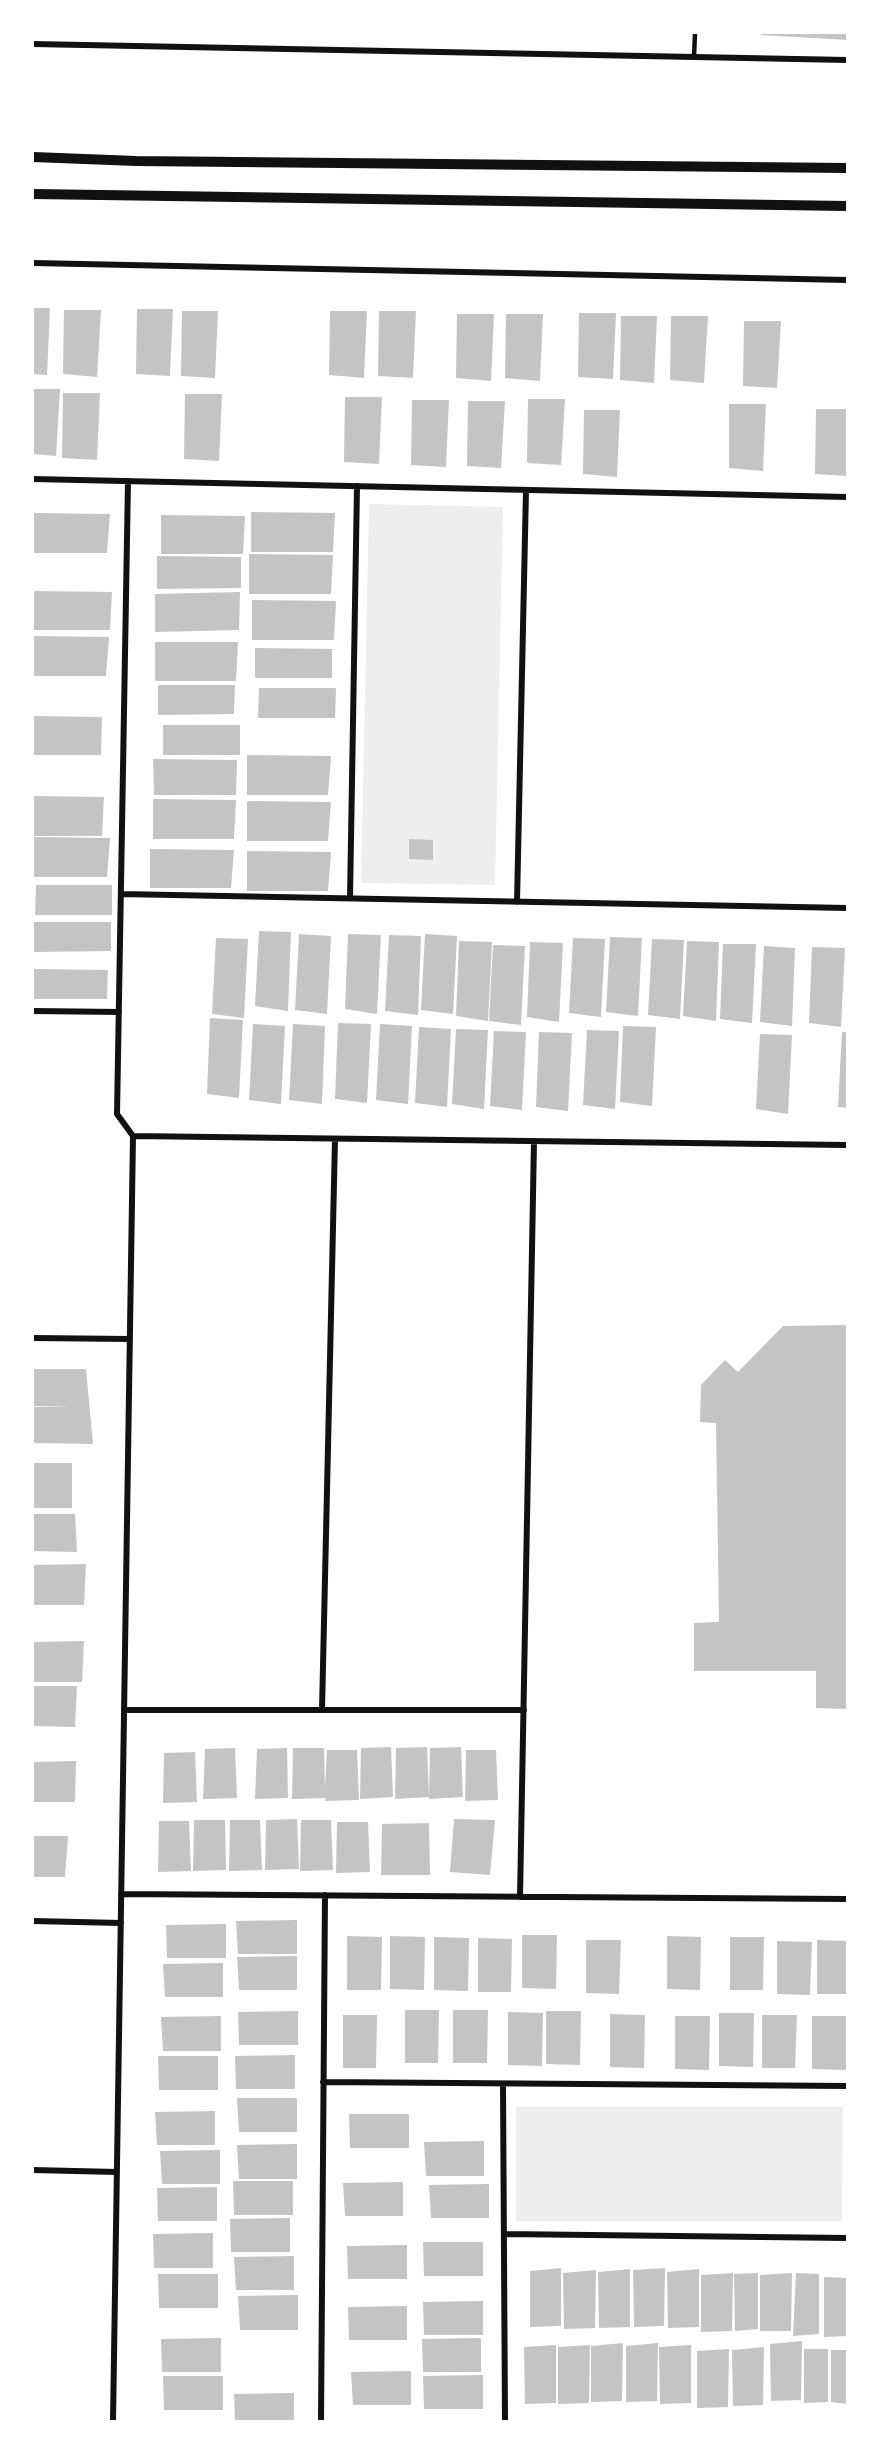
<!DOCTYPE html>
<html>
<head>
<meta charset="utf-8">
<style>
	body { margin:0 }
	#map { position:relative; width:880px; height:2454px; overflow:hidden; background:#fff; font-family:"DM Sans",sans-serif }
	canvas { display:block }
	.frame { position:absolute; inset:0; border:34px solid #fff; pointer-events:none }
</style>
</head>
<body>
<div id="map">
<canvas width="880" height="2454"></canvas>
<div class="frame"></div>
</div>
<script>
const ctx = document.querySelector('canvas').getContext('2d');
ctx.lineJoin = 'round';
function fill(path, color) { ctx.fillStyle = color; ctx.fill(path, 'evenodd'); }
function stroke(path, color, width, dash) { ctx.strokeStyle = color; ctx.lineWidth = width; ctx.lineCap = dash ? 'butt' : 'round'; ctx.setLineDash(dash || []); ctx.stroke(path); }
fill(new Path2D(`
	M369,504L503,507L495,885L361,883Z
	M516,2107H843L842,2221H516Z`), '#eee');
fill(new Path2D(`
	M761,33H847V40L761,35Z
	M33,308H50L47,375L33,374Z
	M137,309H173L170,376L136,374Z
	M64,310H101L97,377L63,374Z
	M182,311H218L215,378L181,376Z
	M330,311H367L364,378L329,375Z
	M379,311H416L413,378L378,376Z
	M579,313H616L613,379L578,377Z
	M457,314H494L491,381L456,378Z
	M506,314H543L540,381L505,378Z
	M621,316H657L654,383L620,380Z
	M671,316H708L704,383L670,380Z
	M744,321H781L777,388L743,386Z
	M33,389H60L56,456L33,454Z
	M63,393H100L97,460L62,458Z
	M185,394H222L219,461L184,459Z
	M345,397H382L379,464L344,462Z
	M528,399H565L561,465L527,463Z
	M412,400H449L446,467L411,465Z
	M468,401H505L501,468L467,466Z
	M729,404H766L763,471L729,468Z
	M816,409H847V476L815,474Z
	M584,410H620L617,477L583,474Z
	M251,512L335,513L333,552H251Z
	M33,513L110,514L107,553H33Z
	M161,515L245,516L243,554H161Z
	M249,554L333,555L331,594H249Z
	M157,556L241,557V588L157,589Z
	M33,591L112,592L110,630H33Z
	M240,592L239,630L155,632V594Z
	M252,600L336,601L334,640H252Z
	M33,636L109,637L106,676H33Z
	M155,642H238L236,681H155Z
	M255,648L332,649V678H255Z
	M158,685H235L234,714L158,715Z
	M259,688H336L335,718H258Z
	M33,716L102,717L101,755H33Z
	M163,725H240V755H163Z
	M247,755L331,756L328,795H247Z
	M153,759L237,760L236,795H154Z
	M33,796L104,797L102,836H33Z
	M153,799L236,800L234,839H153Z
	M247,801L331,802L328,841H247Z
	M33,837L110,838L107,877H33Z
	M409,839L433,840V860L409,859Z
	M150,849L234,850L231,888H150Z
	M247,851L331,852L328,891H247Z
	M36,885H112V915H35Z
	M34,922H111V951L34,952Z
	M259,931L291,932L288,1011L255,1006Z
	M299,934L331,936L327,1014L295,1010Z
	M348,934L381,935L377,1014L345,1009Z
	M425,934L457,936L453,1014L421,1010Z
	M389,935L421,936L418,1015L385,1011Z
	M610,937L642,938L638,1016L606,1012Z
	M216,938L248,939L244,1018L212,1014Z
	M573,938L605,939L601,1017L569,1013Z
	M652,939L684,940L680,1019L648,1015Z
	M459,941L492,942L488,1021L456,1016Z
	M687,941L719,942L716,1021L683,1016Z
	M530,942L563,943L559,1022L527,1017Z
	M723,944H756L752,1023L720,1019Z
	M493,945L525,946L521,1025L489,1021Z
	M764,946L795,948L792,1026L760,1022Z
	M812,947L845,948L841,1027L809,1023Z
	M33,969L108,970L107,999H33Z
	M210,1018L243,1020L239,1098L207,1094Z
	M338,1023L371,1024L367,1103L335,1099Z
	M253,1024L285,1026L281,1104L249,1100Z
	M293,1024L325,1026L322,1104L289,1100Z
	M380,1024L412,1026L408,1104L376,1100Z
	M623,1026L656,1027L652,1106L620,1102Z
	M419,1027L451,1029L447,1107L415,1103Z
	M456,1029L488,1030L484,1109L452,1104Z
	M587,1030L619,1031L615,1109L583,1105Z
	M494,1031L526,1032L522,1110L490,1106Z
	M539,1032L572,1033L568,1111L536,1107Z
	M842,1032H847V1108L838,1107Z
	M760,1034L792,1035L788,1114L756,1109Z
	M847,1325V1709L816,1708V1671H694V1623L719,1622L716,1423L700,1422L701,1385L725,1360L738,1372L783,1326Z
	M33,1369H86L93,1444L33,1443V1407L70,1406H33Z
	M33,1463H72V1508H33Z
	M33,1514H75L77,1552L33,1551Z
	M86,1564L84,1605H33V1565Z
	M84,1641L82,1682H33V1642Z
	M33,1686H77L75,1727L33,1726Z
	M391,1747L393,1797L360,1799L361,1748Z
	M427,1747L429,1797L395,1799L396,1748Z
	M461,1747L463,1797L429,1799L430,1748Z
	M235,1748L237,1798L203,1799L205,1749Z
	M287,1748L288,1798L255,1799L257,1749Z
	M293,1748H324L325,1789L327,1750H357L359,1800L325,1801L326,1798L292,1799Z
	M466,1750H496L498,1800L465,1801Z
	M195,1752L197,1802L163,1803L164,1753Z
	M76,1761L75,1802H33V1762Z
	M297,1819L299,1869L265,1870L266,1820Z
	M454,1819L495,1820L490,1875L450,1872Z
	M194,1820H225L226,1870L193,1871Z
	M230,1820H260L262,1870L229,1871Z
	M301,1820H331L333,1870L300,1871Z
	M159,1821H189L191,1871L158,1872Z
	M337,1822H368L370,1872L336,1873Z
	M429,1823L430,1875H381L382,1824Z
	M33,1836H68L65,1877H33Z
	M297,1920V1954H238L236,1921Z
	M226,1924V1958H167L166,1925Z
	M522,1935H557L556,1989L522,1988Z
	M347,1936L382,1937L381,1990H347Z
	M390,1936L425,1937L424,1990L390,1989Z
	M667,1936L701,1937L700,1990L667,1989Z
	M434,1937L469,1938L468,1991L434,1990Z
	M730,1937H764L763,1990H730Z
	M478,1938L512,1939L511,1992H478Z
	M586,1940H621L619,1994L586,1993Z
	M817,1940L847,1941V1994H817Z
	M777,1941L812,1942L810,1995L777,1994Z
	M297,1956V1990H239L237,1957Z
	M223,1963V1997H165L163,1964Z
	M405,2010H439L438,2063H405Z
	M453,2010H488L487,2063H453Z
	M298,2011V2045H239L238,2012Z
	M546,2011H581L580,2065L546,2064Z
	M508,2012L543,2013L542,2066L508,2065Z
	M719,2013H754L753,2067L719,2066Z
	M610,2014L645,2015L644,2068L610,2067Z
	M343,2015H377L376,2068H343Z
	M762,2015H797L795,2068H762Z
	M221,2016V2051H163L161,2017Z
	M675,2016H710L709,2070L675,2069Z
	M812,2016H847L846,2070L812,2069Z
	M295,2055V2089H236L235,2056Z
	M158,2056H218V2090H159Z
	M237,2098H297V2132H239Z
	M215,2111V2145H157L155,2112Z
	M349,2114H409V2148H350Z
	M484,2141V2176H426L424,2142Z
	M297,2144V2179H239L237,2145Z
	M220,2150V2184H162L160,2151Z
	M233,2181H293V2215H234Z
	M403,2182V2216H345L343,2183Z
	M489,2184V2218H431L429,2185Z
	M217,2187V2221H158L157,2188Z
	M290,2218V2252H231L230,2219Z
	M213,2233V2268H154L153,2234Z
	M423,2242H483V2276H424Z
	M407,2245V2279H348L347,2246Z
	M294,2256V2290H236L234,2257Z
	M561,2268V2326L530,2327V2271Z
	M665,2268L664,2326L634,2327L633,2270Z
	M630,2269V2327L599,2328L598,2272Z
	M699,2269V2327L668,2328L667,2272Z
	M596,2270L595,2328L564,2329L563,2273Z
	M733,2273L732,2331L701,2332V2275Z
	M758,2273V2329L735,2331L734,2274Z
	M792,2273L791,2331H760V2275Z
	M796,2273L819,2274V2334L793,2336Z
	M158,2274H218V2308H159Z
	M824,2277L847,2278V2336L824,2337Z
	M298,2295V2330H240L238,2296Z
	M483,2301V2335H424L423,2302Z
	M407,2306V2340H349L348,2307Z
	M221,2338V2372H162L161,2339Z
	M481,2338V2372H423L422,2339Z
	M802,2341L801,2400L771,2401L770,2344Z
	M623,2343L622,2401L591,2402V2346Z
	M658,2343L657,2401L626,2402V2346Z
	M556,2345V2403L525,2404L524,2347Z
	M590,2345L589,2403L558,2404V2347Z
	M691,2345V2403L660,2404L659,2347Z
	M764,2347L763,2405L733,2406L732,2350Z
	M729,2349L728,2407L697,2408V2351Z
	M804,2349H828V2402L804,2403Z
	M831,2350H847V2404L831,2402Z
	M411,2371V2405H353L351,2372Z
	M483,2375V2409H424L423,2376Z
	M163,2376H223V2410H164Z
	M294,2393V2421H235L234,2394Z`), '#c4c4c4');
stroke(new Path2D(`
	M694,57L695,33`), '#111', 4.5);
stroke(new Path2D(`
	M33,44L847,60
	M33,263L847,280
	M33,479L847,497
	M121,894L847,908
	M350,898L357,486
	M517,902L526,490
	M33,1011L119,1012
	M133,1136L847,1145
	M33,1338L130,1339
	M124,1710H524
	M322,1710L335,1139
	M121,1894L847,1899
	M520,1897L534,1141
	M33,1921L121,1923
	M323,2082L847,2086
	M503,2085L505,2421
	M33,2170L117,2172
	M505,2234L847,2238
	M113,2421L133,1136L117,1114L128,481
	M321,2421L325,1895`), '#111', 6);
stroke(new Path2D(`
	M33,157L136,161L847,168
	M33,194L847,206`), '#111', 10);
</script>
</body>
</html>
